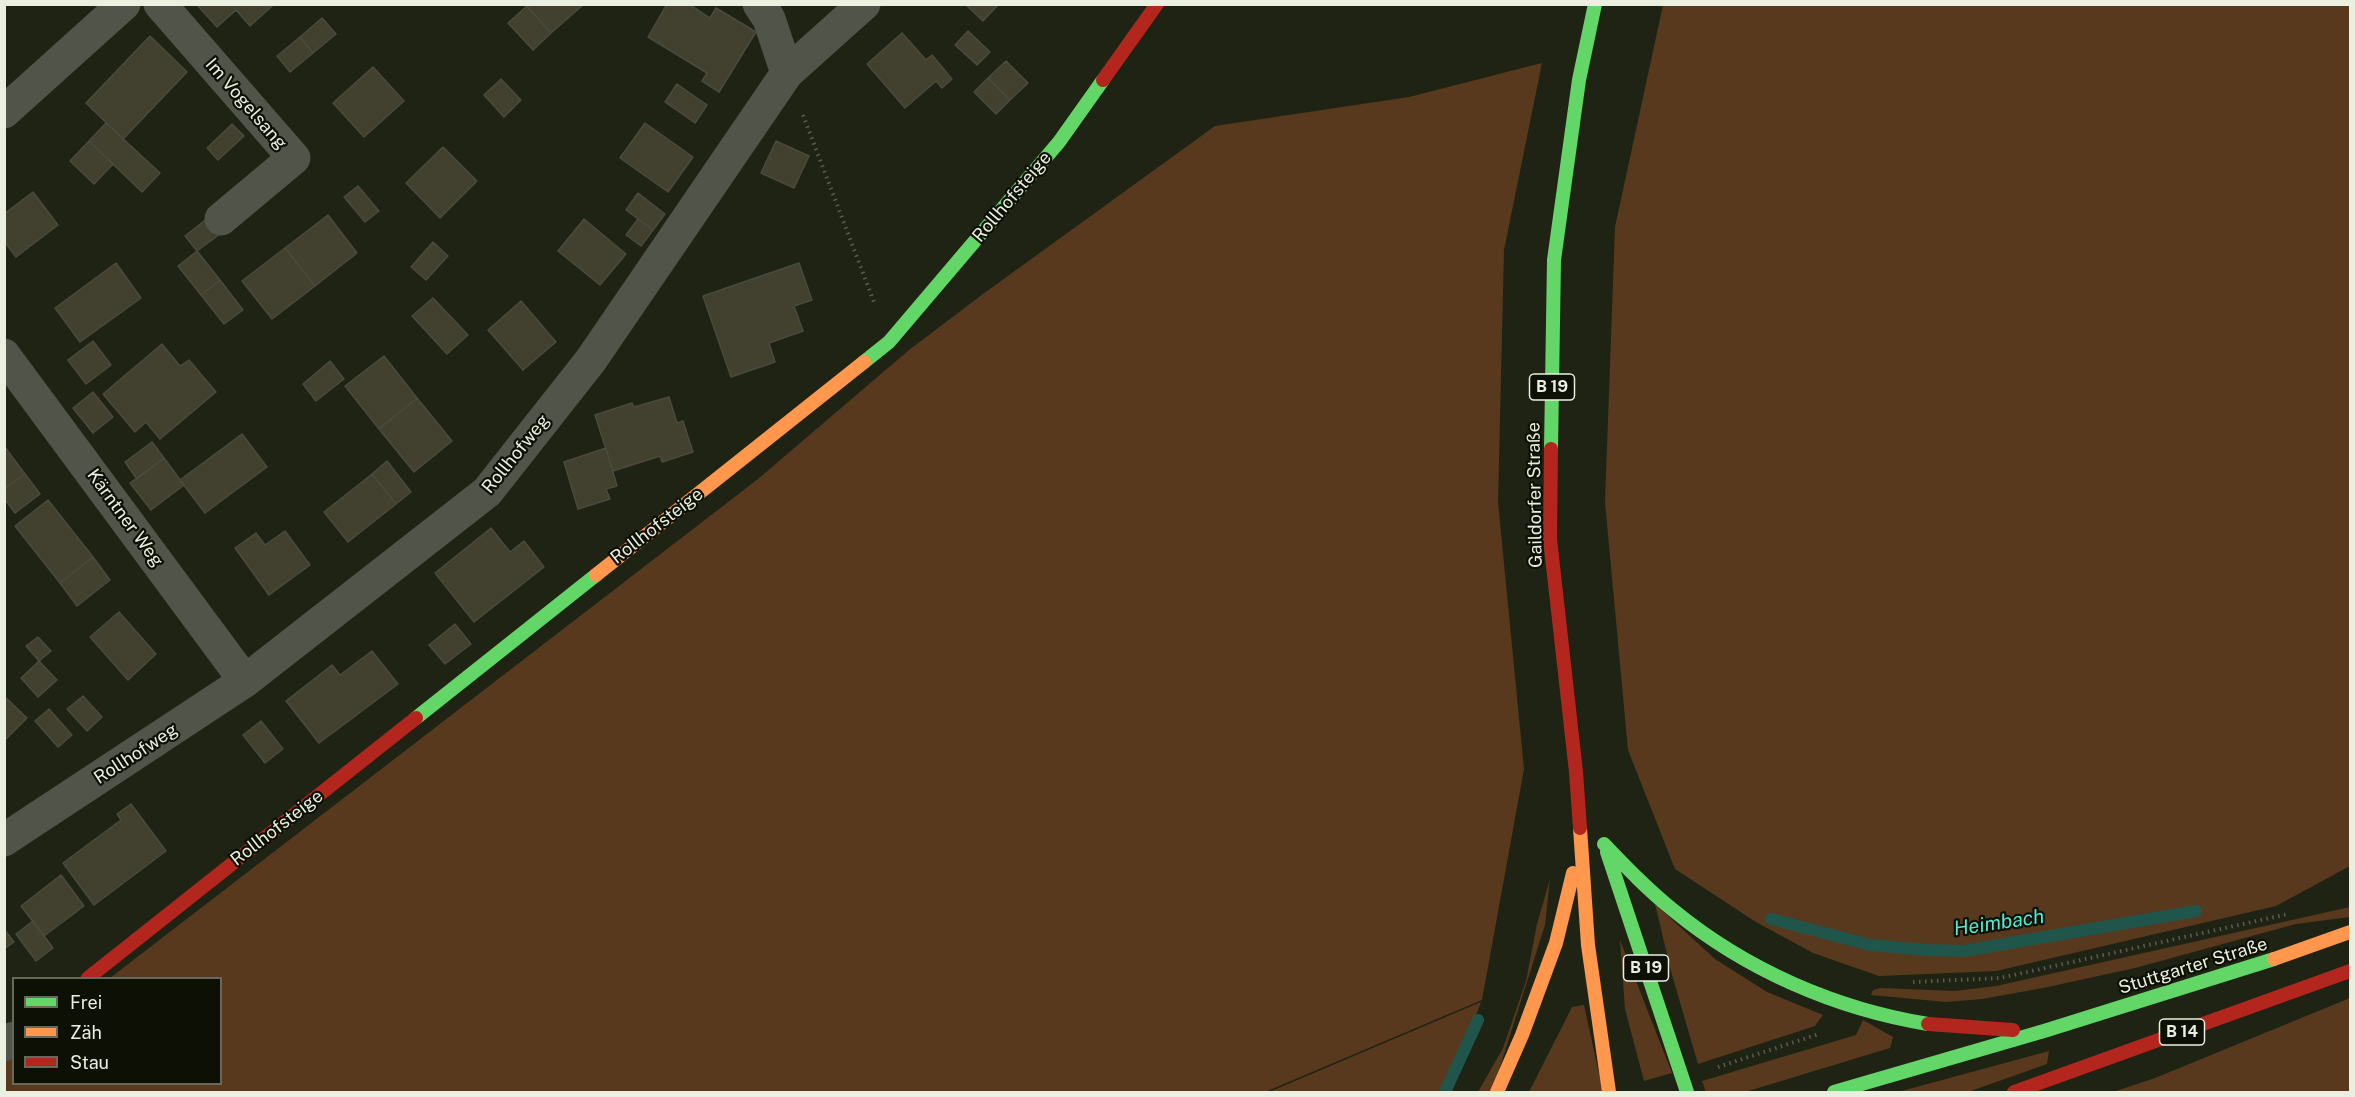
<!DOCTYPE html>
<html>
<head>
<meta charset="utf-8">
<style>
	body { margin:0 }
	#map { position:relative; width:2355px; height:1097px; overflow:hidden; background:#1f2314; font-family:"Public Sans",sans-serif }
	canvas { display:block }
	.frame { position:absolute; inset:0; border:6px solid #ebefdf; pointer-events:none }
	.legend { position:absolute; left:12px; top:977px; width:210px; height:108px; box-sizing:border-box; background:#0d1005; border:2px solid #66695c; margin:0; padding:8px 10px; list-style:none; font-size:18px; color:#ebefdf }
	.legend li { display:flex; align-items:center; gap:12px; height:30px }
	.legend b { width:30px; border:2px solid #66695c }
</style>
</head>
<body>
<div id="map">
<canvas width="2355" height="1097"></canvas>
<div class="frame"></div>
<ul class="legend">
<li><b style="height:8px;background:#63d668"></b>Frei</li>
<li><b style="height:8px;background:#ff974d"></b>Zäh</li>
<li><b style="height:8px;background:#b3261e"></b>Stau</li>
</ul>
</div>
<script>
const ctx = document.querySelector('canvas').getContext('2d');
ctx.lineJoin = 'round';
function fill(path, color) { ctx.fillStyle = color; ctx.fill(path, 'evenodd'); }
function stroke(path, color, width, dash) { ctx.strokeStyle = color; ctx.lineWidth = width; ctx.lineCap = dash ? 'butt' : 'round'; ctx.setLineDash(dash || []); ctx.stroke(path); }
function drawText(font, color, halo, rows, align = 'center') {
  ctx.font = font + ' "Public Sans",sans-serif'; ctx.lineWidth = 4.5; ctx.setLineDash([]); ctx.textBaseline = 'middle'; ctx.strokeStyle = halo; ctx.fillStyle = color; for (const [text, x, y, turn = 0] of rows) {
    ctx.save(); ctx.translate(x, y); ctx.rotate((+turn || 0) * Math.PI / 180); ctx.textAlign = isNaN(turn) ? turn : align; if (halo) ctx.strokeText(text, 0, 0); ctx.fillText(text, 0, 0); ctx.restore();
  }
}
fill(new Path2D(`
	M1663,5H2350V866L2276,906L1996,971L1879,976L1813,953L1756,922L1675,869L1628,750L1605,502L1615,227Z
	M1542,63L1504,250L1498,502L1524,769L1482,1000L1265,1092H5V1060L13,1053L14,1084H220V978H110L758,479L909,350L983,294L1215,126L1409,97Z
	M1550,879L1545,925L1492,1092H1478L1503,1048L1526,981L1537,924Z
	M1655,904L1715,959L1767,992L1823,1015L1815,1026L1698,1064L1672,975Z
	M2350,907V917L2296,924L2135,968L2043,988L1982,999L1946,1002L1871,995L1873,990L1880,988L1955,991L1996,986Z
	M1620,940L1672,1073L1644,1081L1625,1009Z
	M2350,998V1092H2113L2155,1078Z
	M1481,1002L1454,1076L1443,1092H1269Z
	M1584,1005L1603,1092H1529L1572,1007Z
	M1863,1020L1893,1037L1890,1048L1745,1092H1706L1702,1081L1856,1035Z
	M2049,1051L2047,1064L1968,1092H1898Z`), '#58391d');
stroke(new Path2D(`
	M1771,919L1870,945L1925,950L1964,951L2196,911
	M1445,1092L1478,1020`), '#20554c', 12);
const building = new Path2D(`
	M200,4H270L272,6L250,26L236,10L217,27L198,6Z
	M529,4H584L551,33L527,6Z
	M667,4H689L710,18L716,8L756,32L719,92L702,81L707,73L648,37Z
	M965,4H999L983,21Z
	M527,6L551,33L533,50L508,23Z
	M322,18L336,34L313,53L300,37Z
	M968,31L990,52L977,65L955,45Z
	M902,33L926,60L932,55L952,79L942,88L936,81L905,108L867,64Z
	M150,36L187,72L123,139L86,103Z
	M300,37L313,53L290,72L277,56Z
	M1006,61L1028,83L1010,100L988,78Z
	M373,67L404,101L364,137L333,103Z
	M988,78L1010,100L996,114L974,92Z
	M501,79L521,100L504,117L484,95Z
	M677,84L707,105L695,123L665,102Z
	M106,123L160,173L142,192L89,141Z
	M645,123L693,157L668,192L620,158Z
	M232,124L244,136L218,160L207,148Z
	M89,141L113,164L94,184L70,161Z
	M776,141L809,156L794,188L761,173Z
	M443,147L477,181L440,218L406,183Z
	M358,186L379,211L365,222L344,197Z
	M33,192L58,225L16,257L4,241V214Z
	M638,193L665,214L653,230L626,210Z
	M328,215L357,253L315,286L285,248Z
	M208,218L220,234L197,251L185,236Z
	M584,219L626,254L600,285L558,251Z
	M638,219L653,230L641,246L626,235Z
	M433,242L448,256L426,280L411,267Z
	M285,248L315,286L272,319L242,281Z
	M197,251L220,280L201,295L178,266Z
	M116,263L141,298L80,342L55,308Z
	M799,263L812,300L794,306L803,331L769,343L775,362L731,377L703,296Z
	M220,280L243,310L224,324L201,295Z
	M433,298L468,335L447,354L412,316Z
	M521,301L556,342L523,370L488,330Z
	M93,341L111,365L86,384L68,360Z
	M162,344L180,366L189,360L216,392L160,439L146,422L135,432L103,394Z
	M384,356L417,398L379,429L345,386Z
	M330,361L344,379L316,401L303,384Z
	M93,392L113,417L93,433L73,408Z
	M669,397L677,423L683,421L693,452L662,462L660,456L613,471L595,415L632,403L634,407Z
	M417,398L452,441L414,472L379,429Z
	M242,434L267,467L205,513L180,480Z
	M152,442L164,458L137,479L125,462Z
	M4,446L25,474L4,489Z
	M606,448L617,486L606,489L610,499L578,509L564,462Z
	M164,458L184,485L151,510L130,483Z
	M387,461L411,492L396,504L372,474Z
	M25,474L40,494L15,513L4,498V489Z
	M372,474L396,504L348,542L324,512Z
	M48,500L93,557L60,583L15,526Z
	M491,528L510,552L524,541L544,567L474,622L435,573Z
	M285,531L310,565L269,595L235,548L256,533L265,545Z
	M93,557L110,580L77,606L60,583Z
	M119,612L156,654L128,680L90,637Z
	M455,624L471,644L445,664L429,645Z
	M38,637L51,651L39,661L26,646Z
	M372,651L398,684L319,743L286,701L332,665L340,675Z
	M39,661L57,680L38,697L21,678Z
	M4,696L27,718L4,741Z
	M83,696L102,717L87,731L67,709Z
	M49,709L72,735L58,747L35,721Z
	M261,721L283,749L265,763L243,735Z
	M131,804L166,851L94,905L63,863L121,820L117,814Z
	M61,875L84,906L44,936L21,906Z
	M33,921L53,948L36,961L16,934Z
	M4,929L14,942L4,949Z`);
fill(building, '#42402e');
stroke(building, '#4a4a3e', 1.5);
stroke(new Path2D(`
	M803,115L874,302
	M1913,982L2000,978L2288,914
	M1718,1067L1819,1034`), '#595c51', 4, [1.5, 4.5]);
stroke(new Path2D(`
	M160,4L294,158L221,219
	M759,4L769,19L787,73
	M4,112L124,4
	M4,355L245,681
	M4,840L245,681L487,492L591,360L787,73L864,4
	M4,1045L14,1038`), '#515449', 33);
stroke(new Path2D(`
	M864,362L889,342L1059,142L1103,80
	M1551,449L1554,260L1579,80L1595,4
	M416,718L596,575
	M1604,844C1626,867 1648,890 1673,910C1746,970 1836,1009 1928,1024
	M1607,852L1687,1092
	M1834,1092L2044,1031L2274,959`), '#63d668', 14);
stroke(new Path2D(`
	M596,575L864,362
	M1580,828L1588,945L1609,1092
	M2274,959L2350,932
	M1497,1092L1522,1035L1556,943L1573,873`), '#ff974d', 14);
stroke(new Path2D(`
	M1103,80L1157,4
	M1551,449L1550,539L1576,772L1580,828
	M88,978L416,718
	M1928,1024L2013,1030
	M2014,1092L2350,971`), '#b3261e', 14);
for (const [x, y, w] of [
	[1552,387,45],
	[1646,968,45],
	[2182,1032,45]
]) { const box = new Path2D(); box.roundRect(x - w / 2, y - 13, w, 26, 4.5); ctx.fillStyle = '#0d1005'; ctx.fill(box); stroke(box, '#ebefdf', 1.5); }
drawText('bold 16px', '#ebefdf', null, [
	["B 19",1552,387],
	["B 19",1646,968],
	["B 14",2182,1032]
]);
drawText('18px', '#ebefdf', '#0d1005', [
	["Im Vogelsang",246,104,49],
	["Rollhofsteige",1012,197,-50],
	["Rollhofweg",516,454,-51],
	["Gaildorfer Straße",1535,495,-91],
	["Kärntner Weg",125,518,54],
	["Rollhofsteige",657,526,-38],
	["Rollhofweg",136,754,-33],
	["Rollhofsteige",277,828,-38],
	["Stuttgarter Straße",2193,966,-17]
]);
drawText('italic 20px', '#50ebd5', '#0d1005', [
	["Heimbach",1999,923,-8]
]);
</script>
</body>
</html>
